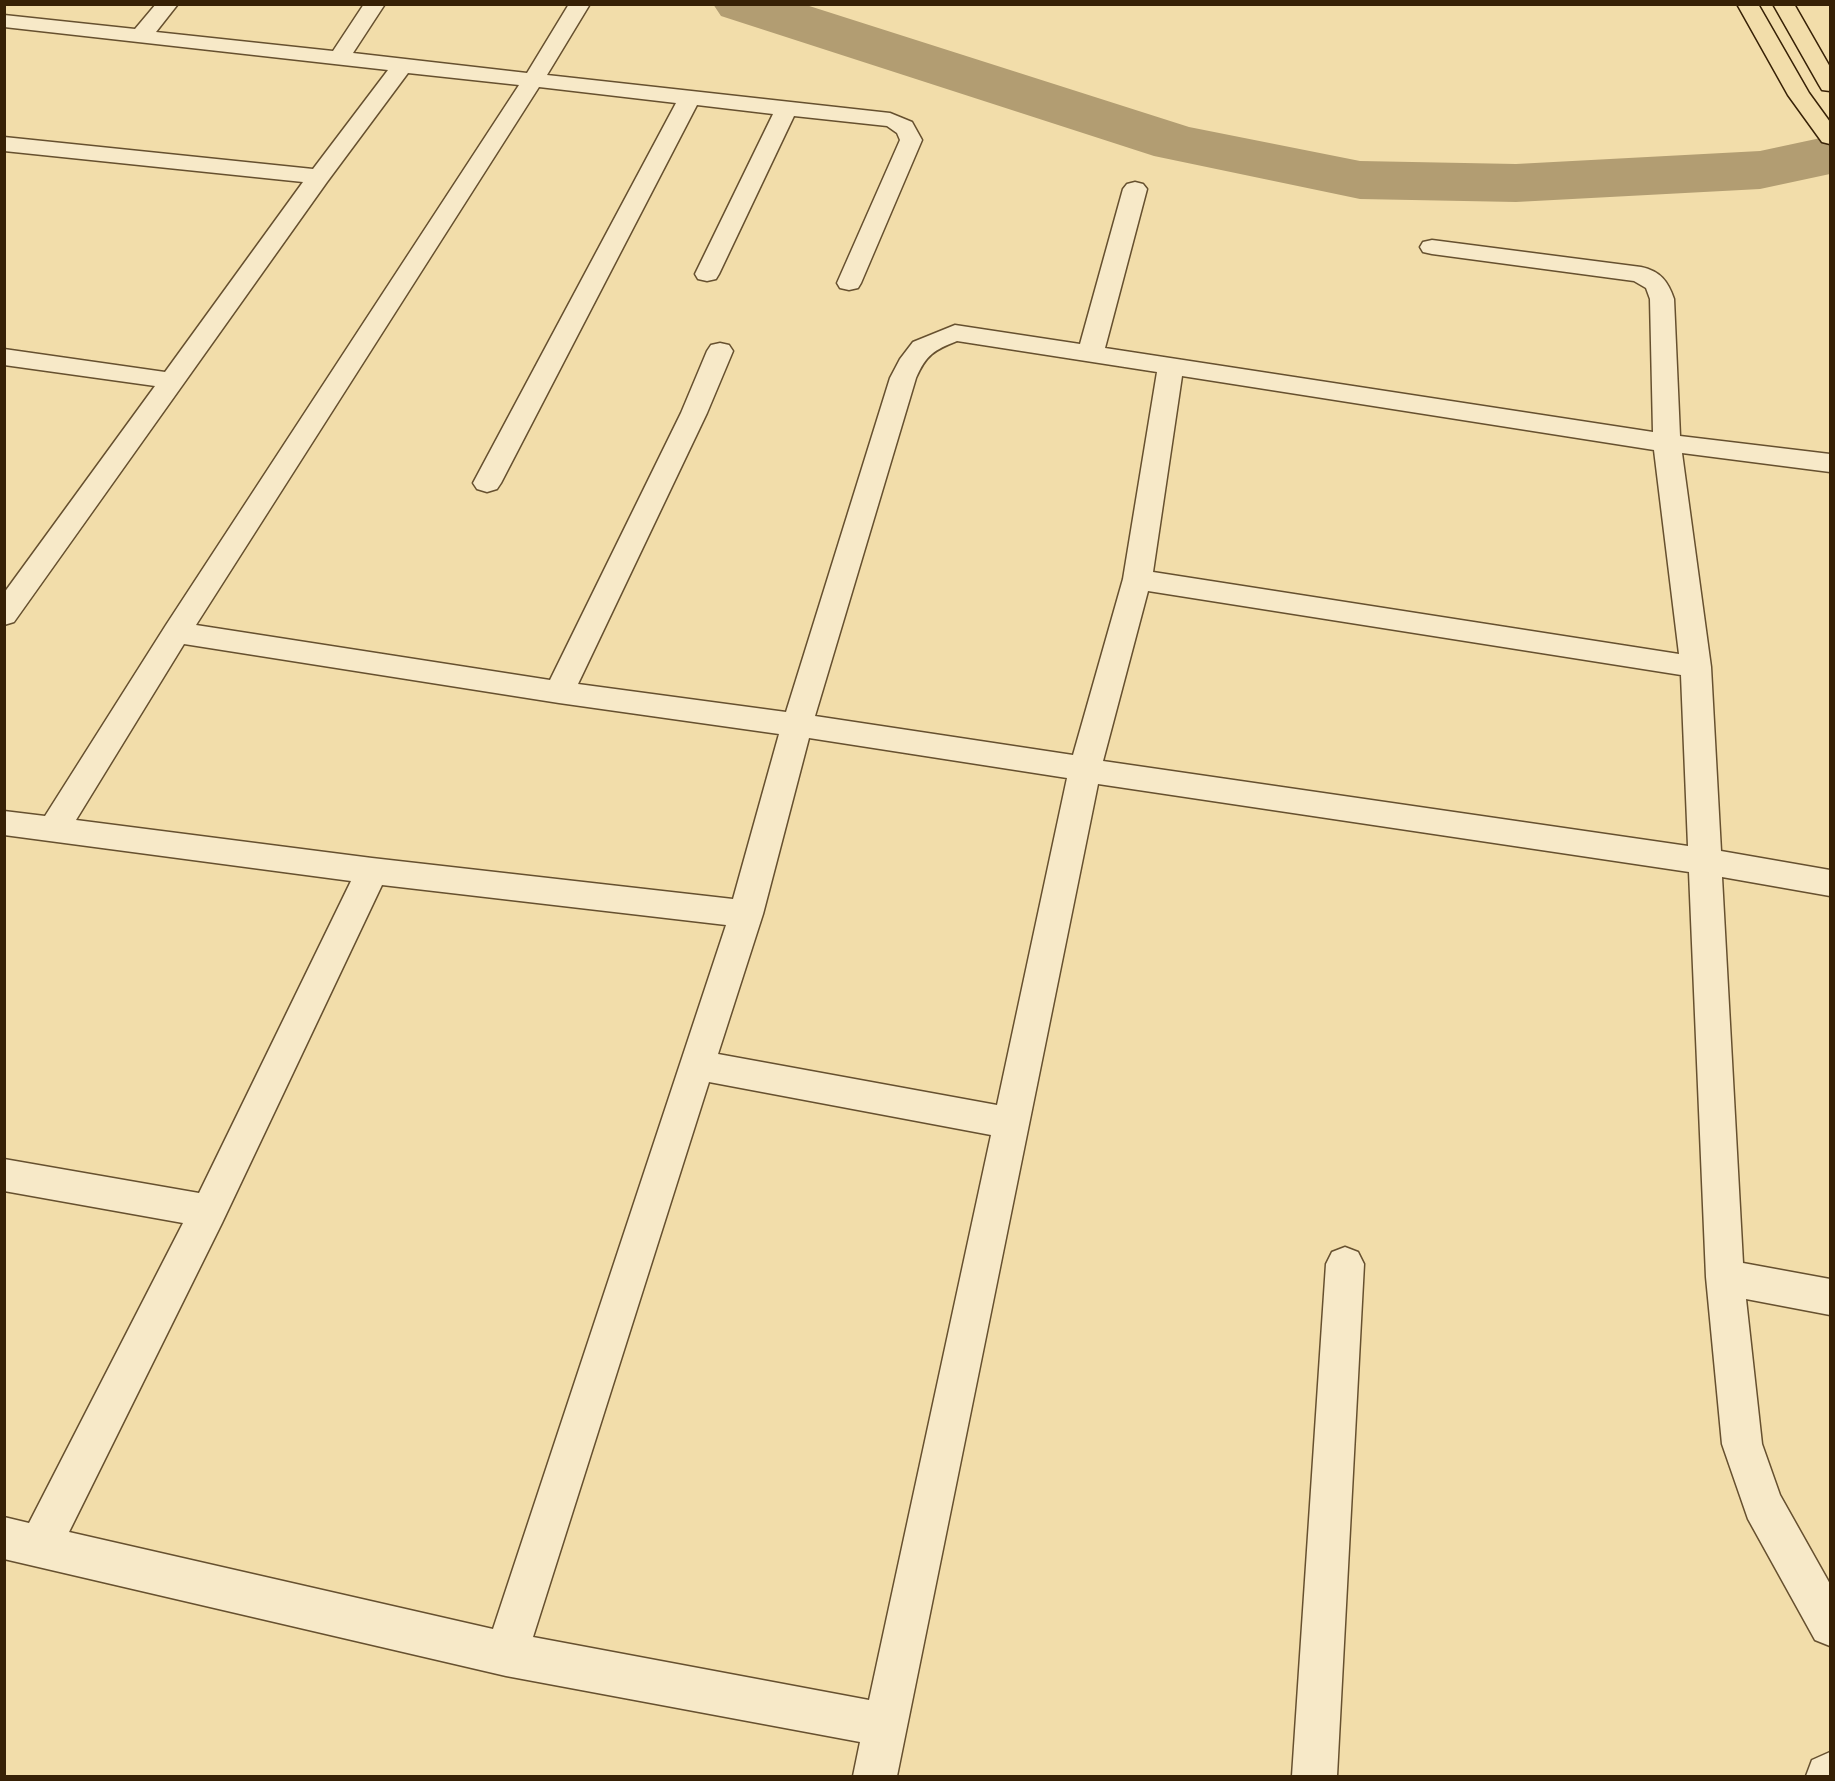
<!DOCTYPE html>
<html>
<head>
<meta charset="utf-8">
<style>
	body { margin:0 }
	#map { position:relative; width:1835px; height:1781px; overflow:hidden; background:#f2ddaa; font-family:"Libre Bodoni",serif }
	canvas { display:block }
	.frame { position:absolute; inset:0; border:6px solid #372106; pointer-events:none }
</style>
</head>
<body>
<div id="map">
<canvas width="1835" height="1781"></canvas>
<div class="frame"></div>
</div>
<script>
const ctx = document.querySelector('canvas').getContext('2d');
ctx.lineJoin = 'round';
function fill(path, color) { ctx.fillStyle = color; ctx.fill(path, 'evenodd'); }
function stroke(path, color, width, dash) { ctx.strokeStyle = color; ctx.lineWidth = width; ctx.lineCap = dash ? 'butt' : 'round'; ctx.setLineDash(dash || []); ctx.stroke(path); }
fill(new Path2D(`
	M713,4H803L1189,127L1360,161L1516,164L1760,151L1830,136V174L1760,189L1516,202L1360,199L1154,156L721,16Z`), '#b29d72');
const street = new Path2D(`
	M156,4H178L156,32L333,51L364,4H385L353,53L527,73L569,4H590L547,75L890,113L912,122L922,140L861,283L858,288L849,290L840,288L837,283L900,140L897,133L887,126L794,116L719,274L716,279L707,281L698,279L695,274L773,114L697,105L501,483L497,489L487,492L477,489L473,483L676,103L539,87L196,625L550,680L681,413L707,351L711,345L720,343L729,345L733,351L707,413L578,684L786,712L890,378L900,359L913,342L955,325L1080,344L1123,189L1127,184L1135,182L1143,184L1147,189L1105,348L1653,432L1650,299L1646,288L1634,281L1432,254L1423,252L1420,247L1423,242L1432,240L1641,267C1660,271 1668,281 1674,299L1680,436L1830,454V472L1682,453L1711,667L1721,851L1830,870V896L1722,877L1743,1263L1830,1279V1315L1746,1299L1762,1444L1780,1495L1830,1584V1646L1815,1640L1748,1519L1722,1444L1706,1277L1689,872L1098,784L897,1776H853L860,1742L506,1676L4,1559V1517L29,1523L183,1223L4,1191V1159L199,1193L351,881L4,835V811L45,816L166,625L519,85L408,73L327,182L14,622L4,625V593L155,386L4,365V349L165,372L303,182L4,151V137L313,169L388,70L4,27V15L135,29ZM957,341L1157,372L1123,579L1073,755L815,716L916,378C926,355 934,350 957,341ZM1182,376L1654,450L1679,654L1153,572ZM1148,591L1681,675L1688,846L1103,761ZM184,644L559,703L779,734L733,899L372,858L76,820ZM809,738L1067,778L997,1105L718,1054L763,914ZM382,885L726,925L493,1629L69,1532L222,1223ZM709,1082L991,1135L869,1700L533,1637Z
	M1345,1247L1358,1252L1364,1264L1337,1776H1292L1326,1264L1332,1252Z
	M1830,1752V1776H1806L1812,1760Z`);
const primary = new Path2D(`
	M1737,4H1758L1809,93L1830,122V144L1822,142L1788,95Z
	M1773,4H1794L1830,67V91L1822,90L1819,85Z`);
stroke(street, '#66502f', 3);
stroke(primary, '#372106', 3);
fill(street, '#f7e9c8');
fill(primary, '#f2ddaa');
</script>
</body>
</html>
